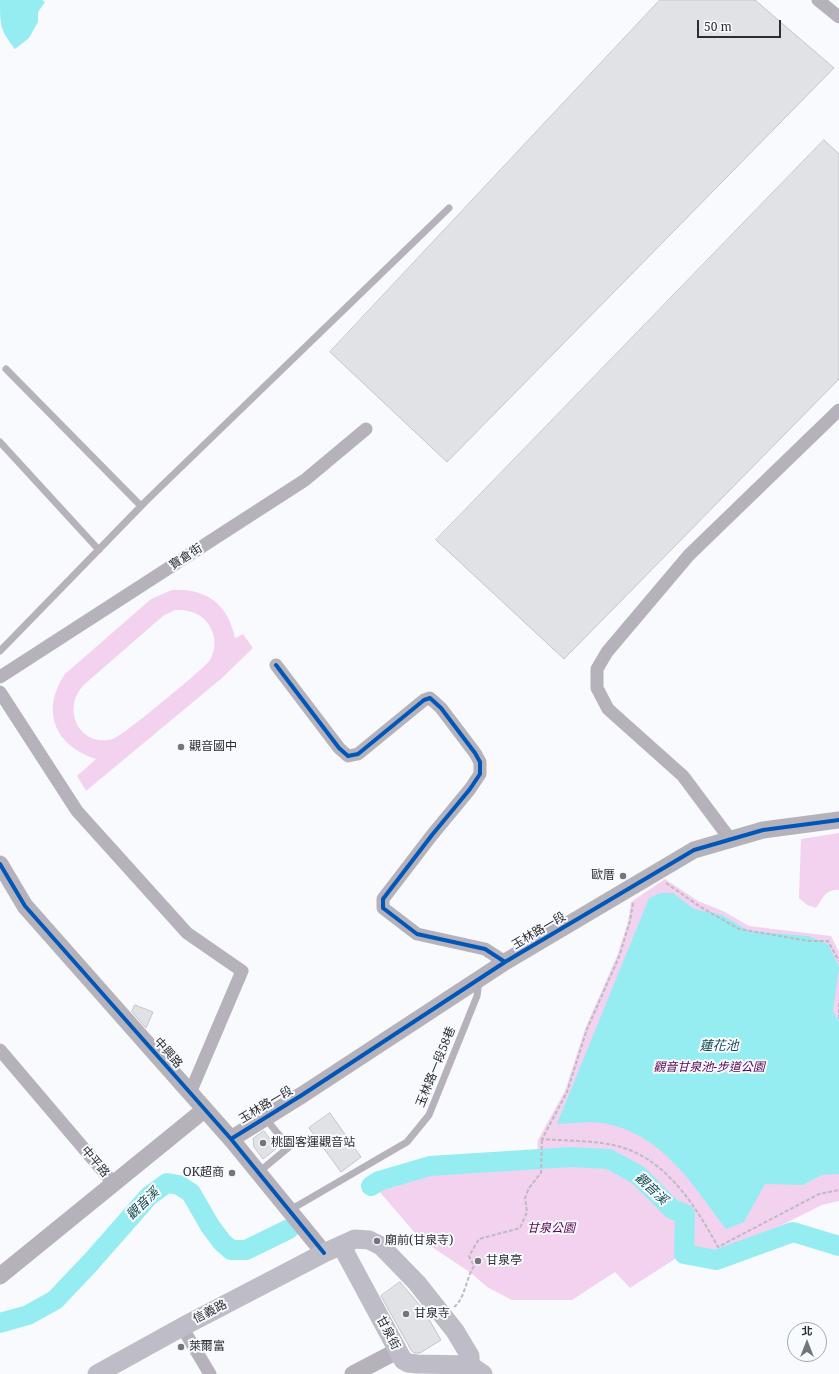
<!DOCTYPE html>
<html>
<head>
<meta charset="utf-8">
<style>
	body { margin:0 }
	#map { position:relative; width:839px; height:1374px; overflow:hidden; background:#f8fafd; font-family:"Noto Serif","Noto Sans TC",serif }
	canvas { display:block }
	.north { position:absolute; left:787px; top:1322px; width:40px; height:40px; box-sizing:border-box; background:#f7fafe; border:1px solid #a6a8ac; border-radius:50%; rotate:0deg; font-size:11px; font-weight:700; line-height:16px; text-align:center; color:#2c2e32 }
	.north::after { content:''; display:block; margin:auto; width:14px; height:18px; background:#737579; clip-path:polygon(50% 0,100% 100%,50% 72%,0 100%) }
	.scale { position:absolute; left:697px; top:20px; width:84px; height:18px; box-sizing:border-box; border:2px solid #2c2e32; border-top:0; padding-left:5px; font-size:12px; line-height:14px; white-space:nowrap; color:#2c2e32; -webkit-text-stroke:3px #f7fafe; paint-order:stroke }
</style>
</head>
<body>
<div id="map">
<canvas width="839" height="1374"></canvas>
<div class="north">北</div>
<div class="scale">50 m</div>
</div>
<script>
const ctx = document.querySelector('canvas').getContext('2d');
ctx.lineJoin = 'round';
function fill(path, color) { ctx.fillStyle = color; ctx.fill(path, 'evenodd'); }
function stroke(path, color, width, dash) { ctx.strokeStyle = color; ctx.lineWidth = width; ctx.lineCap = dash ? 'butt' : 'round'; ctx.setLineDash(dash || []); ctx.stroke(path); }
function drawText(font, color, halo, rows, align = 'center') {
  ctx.font = font + ' "Noto Serif","Noto Sans TC",serif'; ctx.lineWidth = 4; ctx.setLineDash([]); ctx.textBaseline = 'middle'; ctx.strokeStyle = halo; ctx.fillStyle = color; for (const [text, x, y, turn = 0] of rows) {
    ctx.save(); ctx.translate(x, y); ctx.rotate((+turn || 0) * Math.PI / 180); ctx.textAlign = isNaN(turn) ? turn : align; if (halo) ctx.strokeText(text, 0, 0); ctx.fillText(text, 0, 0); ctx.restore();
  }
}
fill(new Path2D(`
	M172,590C206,588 228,604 235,638L243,634L253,648L222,678L86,791L77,776L96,759C55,746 40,711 65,674L151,599ZM175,610C191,609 206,615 212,631C216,640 215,651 210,660C205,668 121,737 113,739C78,748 60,706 86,683L163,616Z
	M839,833V890C827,888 822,899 816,908L807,905L799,898L801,839Z
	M665,879L698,901L723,911L749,926L831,936L839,952V1201L822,1205L726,1253L715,1265L682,1258L681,1255L630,1288L615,1272L572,1300H512L487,1287L471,1273L420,1239L373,1184L430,1166L537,1159L538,1140L565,1091L585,1029L617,956L628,922L631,902Z`), '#f3d2f0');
fill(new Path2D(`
	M0,0H42L45,2L38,12V22L29,38L15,49C0,30 0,25 0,0Z
	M661,893H673L694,909L722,915L749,931L808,936L828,944L839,967L833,1011L839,1022V1174L822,1175L803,1185L765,1184L744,1222L726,1229C692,1184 662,1133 602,1123C588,1121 571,1124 557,1124L649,898Z`), '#95edf2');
stroke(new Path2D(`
	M371,1186L379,1181L430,1166L571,1157L609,1159L638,1175L672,1209L685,1214L684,1254L716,1260L793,1232L839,1246
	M0,1323L28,1315L55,1300L91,1262L149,1196L167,1183L179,1185L191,1193L210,1226L222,1242L231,1250H246L289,1229`), '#95edf2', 20);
const building = new Path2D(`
	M660,0H755L834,68L447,462L330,352Z
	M824,140L839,154V379L564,659L436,540Z
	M135,1005L153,1012L146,1028L132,1012Z
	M330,1113L361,1157L341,1172L309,1128Z
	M264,1131L277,1148L263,1159L254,1147L253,1139Z
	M400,1282L423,1309L441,1340L420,1353H414L411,1350L381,1296Z`);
fill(building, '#e0e2e6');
stroke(building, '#c3c6c9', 1);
stroke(new Path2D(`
	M666,883L699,906L739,929L809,941H828L839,961
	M633,903L630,921L619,957L587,1029L567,1092L542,1139C568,1141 596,1140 621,1147C668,1161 696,1207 718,1247L819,1194L839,1190
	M839,1003V1019
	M454,1307C465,1299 466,1278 474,1266L469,1256L479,1239L520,1228L527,1212L525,1198L529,1188L541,1173L542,1139`), '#bcbbc2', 2, [4, 2]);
stroke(new Path2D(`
	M6,369L141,506
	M0,442L99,550
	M0,651L147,500L449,208
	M259,1172L289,1147L265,1118
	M290,1210L407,1142L429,1115L477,996L479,980`), '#b5b2bc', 7);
stroke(new Path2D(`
	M818,0L839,17
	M276,665L339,748L348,756L358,754L424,700L430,698L441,708L475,753L480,762V774L470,789L432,835L383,899V908L417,934L485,949L505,962
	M0,677L305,480L366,429
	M0,692L77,811L187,933L242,971L190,1093
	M730,839L683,776L608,709L597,688V669L607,652L689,555L839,410
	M0,1050L114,1184
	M182,1327L210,1374`), '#b5b2bc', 13);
stroke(new Path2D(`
	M0,864L25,906L231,1139L324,1253
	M231,1139L302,1095L505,962L694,850L763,830L839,820
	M0,1276L204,1110
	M353,1374L397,1351`), '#b5b2bc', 17);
stroke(new Path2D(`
	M341,1245L403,1360L408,1363L417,1364L470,1365L483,1374
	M97,1374L182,1327L324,1253L355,1239L369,1240L381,1246L417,1283L455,1331L470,1356V1365`), '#bebcc6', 19);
stroke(new Path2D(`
	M276,665L339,748L348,756L358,754L424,700L430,698L441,708L475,753L480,762V774L470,789L432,835L383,899V908L417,934L485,949L505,962
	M0,864L25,906L231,1139L324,1253
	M231,1139L302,1095L505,962L694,850L763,830L839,820`), '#0057b8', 4);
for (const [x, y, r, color] of [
	[181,747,4,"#737579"],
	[623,876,4,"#737579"],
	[263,1143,4,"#737579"],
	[232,1173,4,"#737579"],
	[377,1241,4,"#737579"],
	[478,1261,4,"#737579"],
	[406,1314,4,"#737579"],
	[181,1347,4,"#737579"]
]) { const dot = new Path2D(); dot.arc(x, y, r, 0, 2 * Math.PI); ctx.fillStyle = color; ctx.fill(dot); stroke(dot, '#f7fafe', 1.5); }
drawText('12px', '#2c2e32', '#f7fafe', [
	["寶倉街",186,557,-33],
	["玉林路一段",539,931,-31],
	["中興路",168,1053,49],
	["玉林路一段58巷",436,1067,-68],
	["玉林路一段",266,1105,-31],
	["中平路",95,1162,50],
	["信義路",210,1312,-27],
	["甘泉街",388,1333,62]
]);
drawText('12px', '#2c2e32', '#f7fafe', [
	["觀音國中",189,747],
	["歐厝",615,876,"right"],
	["桃園客運觀音站",271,1143],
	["OK超商",224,1173,"right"],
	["廟前(甘泉寺)",385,1241],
	["甘泉亭",486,1261],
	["甘泉寺",414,1314],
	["萊爾富",189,1347]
], 'left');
drawText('italic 12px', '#580352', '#f7fafe', [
	["觀音甘泉池-步道公園",709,1068],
	["甘泉公園",551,1229]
]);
drawText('italic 13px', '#114a4d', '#f7fafe', [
	["蓮花池",719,1046],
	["觀音溪",651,1189,43],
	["觀音溪",143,1204,-44]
]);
</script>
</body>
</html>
